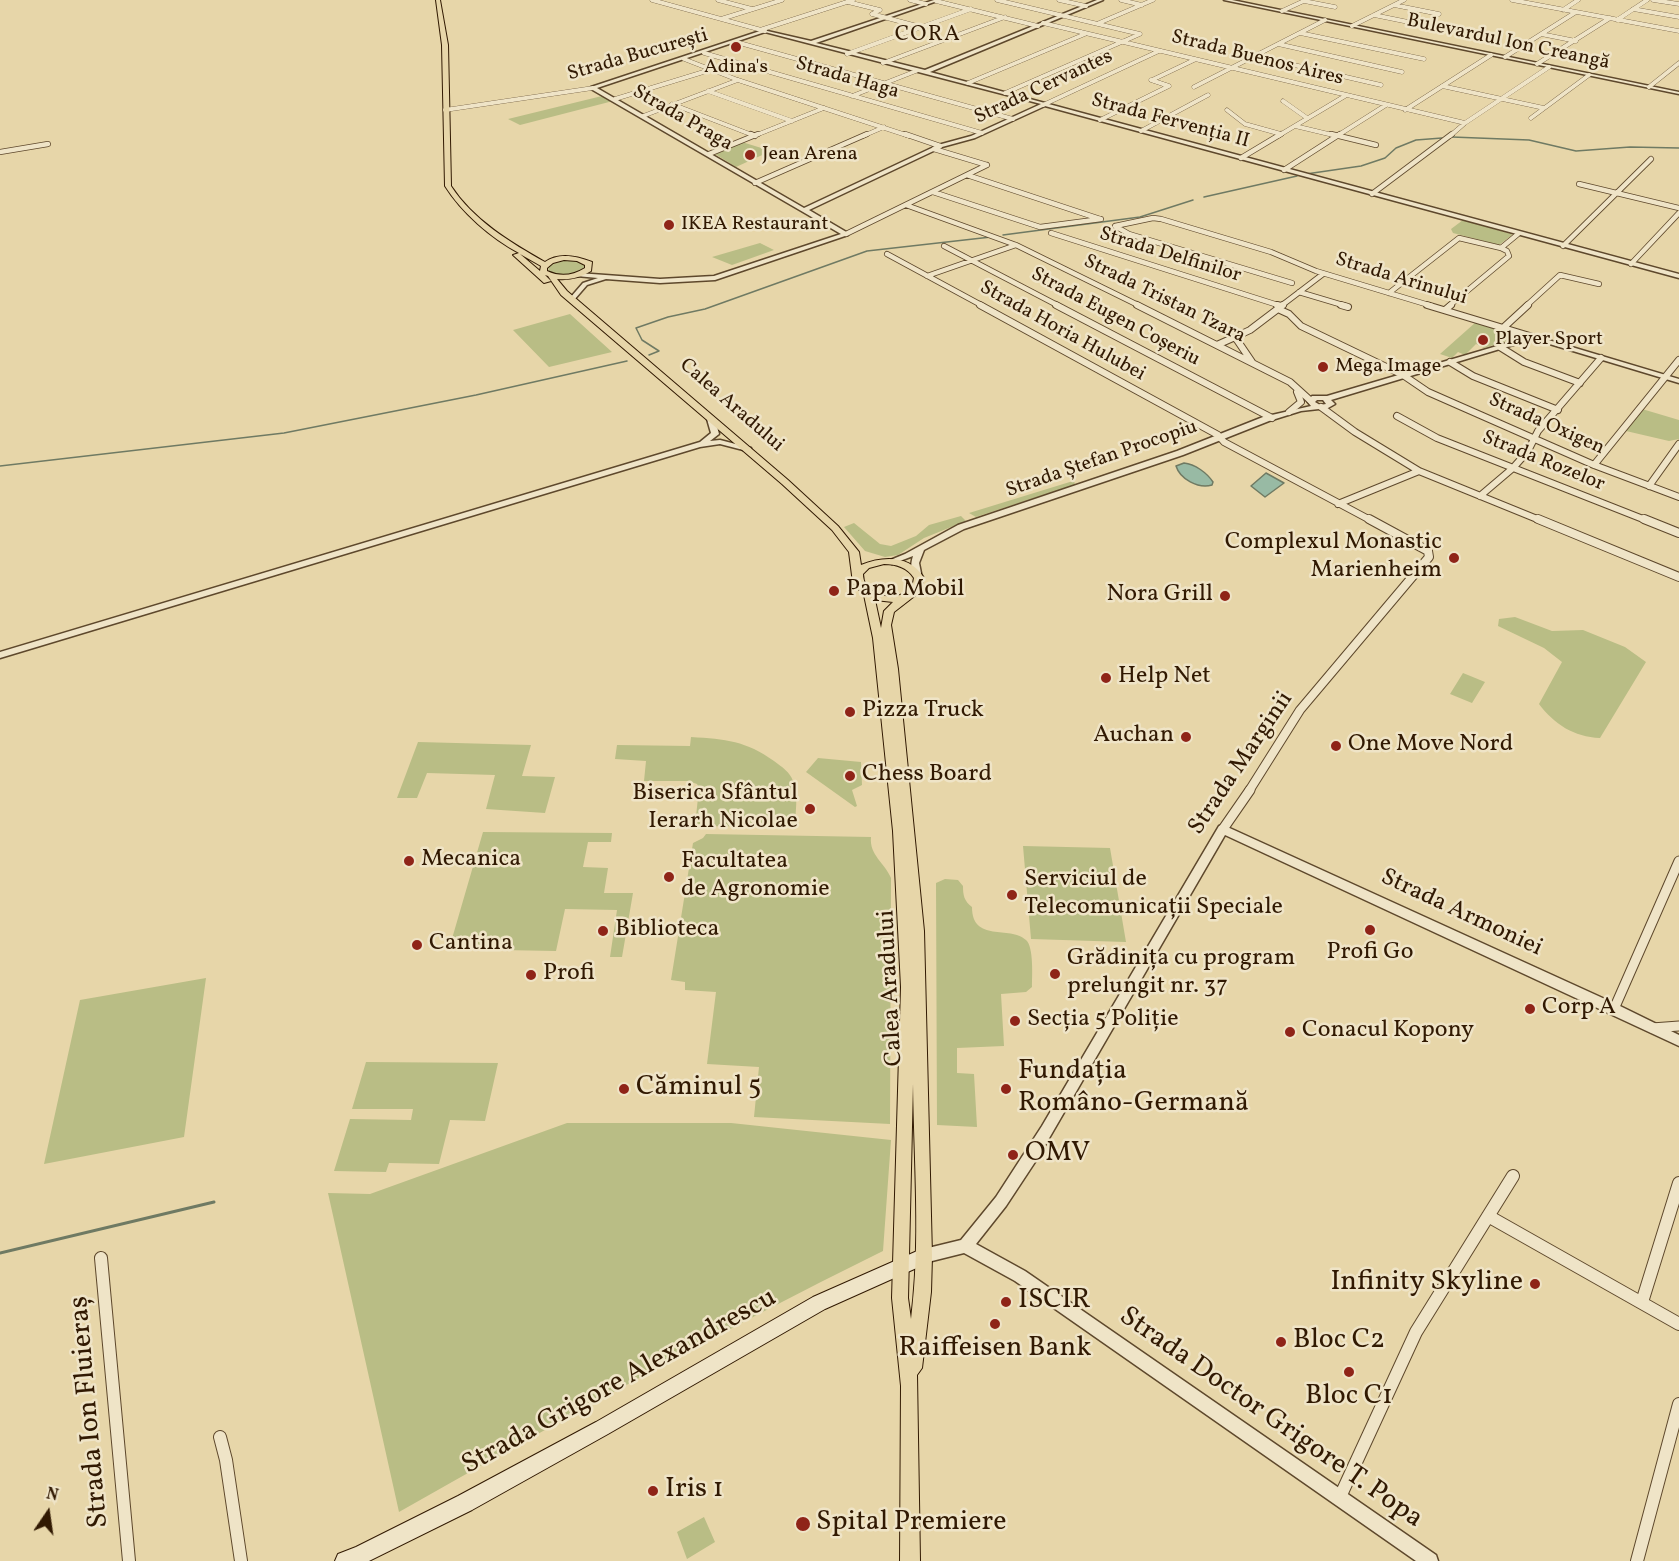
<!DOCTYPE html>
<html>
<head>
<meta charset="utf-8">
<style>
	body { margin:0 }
	#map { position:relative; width:1679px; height:1561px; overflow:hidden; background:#e7d6a9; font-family:Vollkorn,serif }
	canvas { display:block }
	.north { position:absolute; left:18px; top:1483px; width:60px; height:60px; -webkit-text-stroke:4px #efe4c7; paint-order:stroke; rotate:13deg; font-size:16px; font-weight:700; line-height:24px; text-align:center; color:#311902 }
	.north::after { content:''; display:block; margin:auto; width:21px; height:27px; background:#311902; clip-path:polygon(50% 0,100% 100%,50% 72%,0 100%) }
</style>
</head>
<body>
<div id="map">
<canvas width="1679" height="1561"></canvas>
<div class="north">N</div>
</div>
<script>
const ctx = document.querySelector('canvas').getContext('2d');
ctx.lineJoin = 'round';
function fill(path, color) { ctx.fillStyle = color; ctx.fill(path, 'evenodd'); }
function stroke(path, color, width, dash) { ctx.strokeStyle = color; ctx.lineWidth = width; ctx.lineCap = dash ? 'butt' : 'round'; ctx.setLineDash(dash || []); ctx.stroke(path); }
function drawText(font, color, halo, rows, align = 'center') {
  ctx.font = font + ' Vollkorn,serif'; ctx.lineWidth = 5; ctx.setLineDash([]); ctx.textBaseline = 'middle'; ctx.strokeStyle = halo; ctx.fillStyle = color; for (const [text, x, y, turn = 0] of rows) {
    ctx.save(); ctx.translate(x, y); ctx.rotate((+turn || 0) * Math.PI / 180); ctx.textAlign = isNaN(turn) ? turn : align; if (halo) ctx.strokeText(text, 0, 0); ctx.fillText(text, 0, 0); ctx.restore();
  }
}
fill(new Path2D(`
	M602,96L613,101L520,125L508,119Z
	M742,142L771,151L736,167L715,154Z
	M1463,220L1511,234L1512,235L1499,245L1453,233L1451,229Z
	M760,243L774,250L732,265L712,257Z
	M567,259L582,262L585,267C575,276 561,277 549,272L548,266Z
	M570,314L612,352L549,367L513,330Z
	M1476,322L1523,336L1484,348L1476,344L1465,355L1458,352L1452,358L1440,354Z
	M1642,409L1679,420V439L1669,441L1626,431Z
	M1073,481L1075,483L1074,485L976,517L969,513Z
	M961,516L966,521L924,538L898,555L885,557L865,551L844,527L854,523L880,544L891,546L916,536L929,525Z
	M1515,617L1552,631L1583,630L1625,647L1646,662L1600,738C1574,737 1554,724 1539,704L1562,662L1544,648L1498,626L1499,619Z
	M1463,673L1485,682L1472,703L1450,694Z
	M691,737C726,739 746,741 774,761C782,767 790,772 793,781C799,795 795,813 795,827L695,826L699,788L697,784L688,781H644L646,761L615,759L617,745L690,746Z
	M418,742L531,745L522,776L555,777L545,813L486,809L495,775L427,773L417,798H397Z
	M818,758L861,762L862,785L852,790L857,806L855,807L806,772Z
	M483,832L612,833L611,842H588L583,867L608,868L604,893H633L622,957H610L617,910L565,909L556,951L449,949Z
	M706,834L871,837C869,855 885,863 891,878L890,1124L754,1117L759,1067L707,1064L716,992L685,990V982L671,980L693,843L703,838Z
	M1023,846L1110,848L1126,942L1031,939Z
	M945,879L958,880L963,886C963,895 964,901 972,907C972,943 1010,925 1026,940C1034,947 1032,977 1032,987L1026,992L1001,994L1004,1046L957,1048V1073L974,1074L977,1127L937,1125L936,883Z
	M206,978L184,1137L44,1164L80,1000Z
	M366,1062L498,1063L485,1121L450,1120L439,1164L389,1163L386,1172L334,1171L350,1119L411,1120L413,1109H352Z
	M567,1123H731L891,1140L883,1251C718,1332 558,1422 399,1512L328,1193L370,1194Z
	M704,1517L715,1542L687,1559L677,1532Z`), '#b9bd85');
const water = new Path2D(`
	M1184,463C1195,464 1207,473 1213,482L1212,485C1198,489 1180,479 1176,466Z
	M1266,473L1284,483L1265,497L1251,486Z`);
fill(water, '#98baa4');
stroke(water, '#6f7a63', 1.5);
stroke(new Path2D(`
	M1452,137L1529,140L1576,151L1630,147L1679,148
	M1306,174L1361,166L1385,158L1396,148L1416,140L1442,138
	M1204,197L1297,176
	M1003,235L1140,217L1193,200
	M649,355L659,351L642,340L636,328L668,317L705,309L867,251L991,237
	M0,466L284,433L476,395L627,361`), '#6f7a63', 1.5);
stroke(new Path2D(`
	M0,1253L214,1202`), '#6f7a63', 3);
const minorFar5 = new Path2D(`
	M652,0L765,31
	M718,0L752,9
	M910,0L926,4
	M997,0L1140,34L1005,93
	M1059,0L1086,6
	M1121,0L1142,5
	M1512,0L1679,31
	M1653,0L1679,4
	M936,1L1038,26
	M1304,1L1335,7
	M848,2L880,10L872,14L921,27
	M1394,5L1439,14
	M1633,9L1679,17
	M1563,10L1578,0
	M1282,11L1306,0
	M1374,15L1428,26
	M721,19L782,0
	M1617,20L1647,0
	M1043,23L1465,123
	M1099,23L1153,0
	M1352,26L1404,0
	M760,30L853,0
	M1300,33L1424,59
	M1541,34L1576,41
	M736,42L1013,119
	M1278,44L1402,72
	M704,53L982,133
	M847,54L971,9
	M1255,56L1381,85
	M1505,57L1576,12
	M684,59L738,80L909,136
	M883,63L1005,17
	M1537,64L1610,18
	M1152,80L1194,60
	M968,83L1085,34
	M1442,86L1544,108
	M1194,87L1325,20
	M1649,87L1679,63
	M708,91L792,121
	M852,96L916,71
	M615,99L710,70
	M1283,101L1307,118
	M672,104L755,136
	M1043,105L1159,51
	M445,110L593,88
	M1227,110L1245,124L1281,134
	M1405,110L1491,55
	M643,116L738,80
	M1531,118L1589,75
	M1100,120L1169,86L1151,80
	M1295,126L1337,136
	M1141,131L1208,95
	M754,136L824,108
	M863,136L884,127
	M1278,136L1345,96
	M1337,136L1386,105
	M1450,136L1465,123L1549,67`);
const minorFar4 = new Path2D(`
	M751,134L755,136
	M905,134L940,146
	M1331,134L1376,145
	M934,149L987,165
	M0,152L48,144
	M709,154L758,134
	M1241,158L1281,134
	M1284,170L1340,134
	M967,175L1100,219
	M755,183L867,134
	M1579,184L1679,208
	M933,192L1040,227L1101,219
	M1372,194L1452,134
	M906,205L1016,245L1140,306
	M1115,226L1153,218L1161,219L1271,252L1316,271L1432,306
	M1115,226L1129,234L1292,283
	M1051,233L1281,306
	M846,234L987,165
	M944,246L1059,306
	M1563,246L1651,159
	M887,254L983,306
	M1631,264L1679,213
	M927,276L1016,245
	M1299,292L1346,306
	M1389,293L1459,238L1501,248
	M1281,306L1323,274
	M1449,306L1509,256L1507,251L1501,248L1518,234
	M1526,306L1560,275L1599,284`);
const minorFar3 = new Path2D(`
	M980,305L1218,435L1224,442L1372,521
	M1056,305L1272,418
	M1137,305L1290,382L1311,401
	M1277,305L1281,306
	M1341,305L1348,307
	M1427,305L1533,337
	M1278,309L1289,314L1301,326L1403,375L1428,392L1594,465L1679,497
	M1445,310L1451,305
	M1503,328L1528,305
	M1217,345L1235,337
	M1500,347L1524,362L1580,383
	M1252,362L1235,337L1250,330L1283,305
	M1450,362L1473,376L1558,410
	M1321,407L1355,432L1419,471L1542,521
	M1289,412L1301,402L1297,392
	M1397,416L1437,438L1648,521
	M1594,465L1679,360
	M1649,486L1679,444
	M1480,496L1513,468L1528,451L1538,431L1601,358
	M1338,504L1419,471`);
const minorFar2 = new Path2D(`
	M1538,519L1679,577
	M1644,519L1679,533
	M1249,791L1300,710L1429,557L1428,551L1369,519`);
const minorFar1 = new Path2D(`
	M1223,829L1250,790
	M1614,1009L1679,861
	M1652,1028L1679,1026`);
const minor = new Path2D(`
	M1488,1216L1679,1324
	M101,1258L129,1561
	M1642,1302L1679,1183
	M220,1437L226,1460L241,1561
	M1339,1499L1416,1332L1513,1176
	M1637,1561L1679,1404`);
const tertiary = new Path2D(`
	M934,0H940L816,43L925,70L1097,0H1103L930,72L1679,274V278L1045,106L975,138L942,147L809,210L848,233V235L715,280L660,283L606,279L587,285L574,300H570V298L583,283L598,278L576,276V274L578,273L660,279L714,276L841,234L591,89V87L763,30L811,41ZM765,32L1041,104L971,136L938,145L804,208L597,88Z
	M1224,0H1232L1679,92V94Z
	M1531,336H1535L1679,379V383L1533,339L1331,400L1335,404L1328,408L1301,411L1269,421L1183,455L964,529L924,550L919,563L921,573L920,575H914C910,569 911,563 913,556L892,564L888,561L905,554L958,525L1177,451L1263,417L1311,406L1307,401L1312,396H1327ZM1317,400H1323L1326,404L1320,405L1315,402Z
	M708,417L715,419L719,434L710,441L720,440L751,448V452L720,444L700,447L0,658V652L700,442L711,433L707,419Z
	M1223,825L1618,1005L1679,1035V1046L1225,835L1037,1159L1006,1206L976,1244L1025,1271L1436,1555L1438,1561H1416L1015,1281L964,1253L924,1263L919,1261L917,1256L919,1251L924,1249L961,1240L996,1197L1042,1126L1219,826Z`);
const secondary = new Path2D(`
	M924,1248L930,1250L932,1256L930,1262L825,1309L608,1434L472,1510L369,1561H335L338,1554L356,1547L458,1496L596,1422L813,1297Z`);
const primary = new Path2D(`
	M436,0H440L448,45L451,186C473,220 511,243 545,262C559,252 577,256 592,262L591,271C580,278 569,280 557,279L567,291L788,480L838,526L859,552L861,565C883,556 911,555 924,578L921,591L894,612L891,625L898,669L924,931L932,1256L931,1292L922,1368L917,1375L920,1561H900L901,1386L892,1298L901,987L893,831L873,638L864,595L853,583L849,552L832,530L782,484L561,295L548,276L545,275L551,281L544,283L513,255L519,253C491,238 462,213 445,186L442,45ZM520,254L541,266L540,271ZM564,260L577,261L585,265V268C572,276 560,277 547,271V268L553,263ZM884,564C896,564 907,567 914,578L912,588C908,590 904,594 900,595C884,600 863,592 863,574L869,568ZM875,600L893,602L884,611L881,628ZM913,1084C914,1162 921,1242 911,1319L908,1298Z`);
stroke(minorFar5, '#5e482c', 4.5);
stroke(minorFar4, '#5e482c', 6);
stroke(minorFar3, '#5e482c', 8);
stroke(minorFar2, '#5e482c', 10);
stroke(minorFar1, '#5e482c', 11);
stroke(minor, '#5e482c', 14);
stroke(tertiary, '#5e482c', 3);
stroke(secondary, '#311902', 2);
stroke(primary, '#311902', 2);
stroke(minorFar5, '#efe4c7', 4);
stroke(minorFar4, '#efe4c7', 4.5);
stroke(minorFar3, '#efe4c7', 6);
stroke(minorFar2, '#efe4c7', 8);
stroke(minorFar1, '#efe4c7', 9);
stroke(minor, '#efe4c7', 12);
fill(tertiary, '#efe4c7');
fill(secondary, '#efe4c7');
fill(primary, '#e7d6a9');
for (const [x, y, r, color] of [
	[736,47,6,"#8f2418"],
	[750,155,6,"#8f2418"],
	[669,225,6,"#8f2418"],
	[1483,340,6,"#8f2418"],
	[1323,367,6,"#8f2418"],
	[1454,558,6,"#8f2418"],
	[834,591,6,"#8f2418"],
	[1225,596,6,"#8f2418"],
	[1106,678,6,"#8f2418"],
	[850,712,6,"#8f2418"],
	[1186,737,6,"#8f2418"],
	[1336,746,6,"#8f2418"],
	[850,776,6,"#8f2418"],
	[810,809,6,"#8f2418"],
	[409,861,6,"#8f2418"],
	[669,877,6,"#8f2418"],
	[1012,895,6,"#8f2418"],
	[1370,930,6,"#8f2418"],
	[603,931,6,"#8f2418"],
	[417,945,6,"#8f2418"],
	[1055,974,6,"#8f2418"],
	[531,975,6,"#8f2418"],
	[1530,1009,6,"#8f2418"],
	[1015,1021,6,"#8f2418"],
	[1290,1032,6,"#8f2418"],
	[624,1089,6,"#8f2418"],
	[1006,1089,6,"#8f2418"],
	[1013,1155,6,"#8f2418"],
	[1535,1284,6,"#8f2418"],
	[1006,1302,6,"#8f2418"],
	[995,1324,6,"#8f2418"],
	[1281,1342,6,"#8f2418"],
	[1349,1372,6,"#8f2418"],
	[653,1491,6,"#8f2418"],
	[803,1524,8,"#8f2418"]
]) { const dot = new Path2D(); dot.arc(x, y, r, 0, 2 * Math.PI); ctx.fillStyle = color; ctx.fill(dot); stroke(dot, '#efe4c7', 2); }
drawText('20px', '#311902', '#efe4c7', [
	["Bulevardul Ion Creangă",1508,43,12],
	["Strada București",638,56,-16],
	["Strada Buenos Aires",1257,59,14],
	["Strada Haga",847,79,16],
	["Strada Cervantes",1044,88,-25],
	["Strada Praga",682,119,30],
	["Strada Fervenția II",1170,122,15],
	["Strada Delfinilor",1170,256,17],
	["Strada Arinului",1401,280,17],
	["Strada Tristan Tzara",1164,300,26],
	["Strada Eugen Coșeriu",1115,318,28],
	["Strada Horia Hulubei",1062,332,29],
	["Calea Aradului",731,406,41],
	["Strada Oxigen",1546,425,24],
	["Strada Ștefan Procopiu",1102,460,-19],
	["Strada Rozelor",1543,462,22]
]);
drawText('20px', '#311902', '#efe4c7', [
	["Adina's",736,68,"center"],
	["Jean Arena",762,155],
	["IKEA Restaurant",681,225],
	["Player Sport",1495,340],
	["Mega Image",1335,367]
], 'left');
ctx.letterSpacing = '1.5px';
drawText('22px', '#311902', '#efe4c7', [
	["CORA",928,36]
]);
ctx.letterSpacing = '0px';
drawText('24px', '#311902', '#efe4c7', [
	["Complexul Monastic",1442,544,"right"],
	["Marienheim",1442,572,"right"],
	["Papa Mobil",846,591],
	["Nora Grill",1213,596,"right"],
	["Help Net",1118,678],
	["Pizza Truck",862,712],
	["Auchan",1174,737,"right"],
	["One Move Nord",1348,746],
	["Chess Board",862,776],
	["Biserica Sfântul",798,795,"right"],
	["Ierarh Nicolae",798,823,"right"],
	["Mecanica",421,861],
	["Facultatea",681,863],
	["de Agronomie",681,891],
	["Serviciul de",1024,881],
	["Telecomunicații Speciale",1024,909],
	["Biblioteca",615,931],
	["Cantina",429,945],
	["Profi Go",1370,954,"center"],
	["Grădinița cu program",1067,960],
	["prelungit nr. 37",1067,988],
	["Profi",543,975],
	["Corp A",1542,1009],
	["Secția 5 Poliție",1027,1021],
	["Conacul Kopony",1302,1032]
], 'left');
drawText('24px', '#311902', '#efe4c7', [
	["Strada Marginii",1242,764,-56],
	["Strada Armoniei",1461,914,25],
	["Calea Aradului",892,988,-93]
]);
drawText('28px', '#311902', '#efe4c7', [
	["Fundația",1018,1073],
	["Româno-Germană",1018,1105],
	["Căminul 5",636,1089],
	["OMV",1025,1155],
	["Infinity Skyline",1523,1284,"right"],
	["ISCIR",1018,1302],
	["Bloc C2",1293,1342],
	["Raiffeisen Bank",995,1350,"center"],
	["Bloc C1",1349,1398,"center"],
	["Iris 1",665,1491],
	["Spital Premiere",816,1524]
], 'left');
drawText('28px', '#311902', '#efe4c7', [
	["Strada Grigore Alexandrescu",620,1383,-29],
	["Strada Ion Fluieraș",91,1412,-95],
	["Strada Doctor Grigore T. Popa",1270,1419,35]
]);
</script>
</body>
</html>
